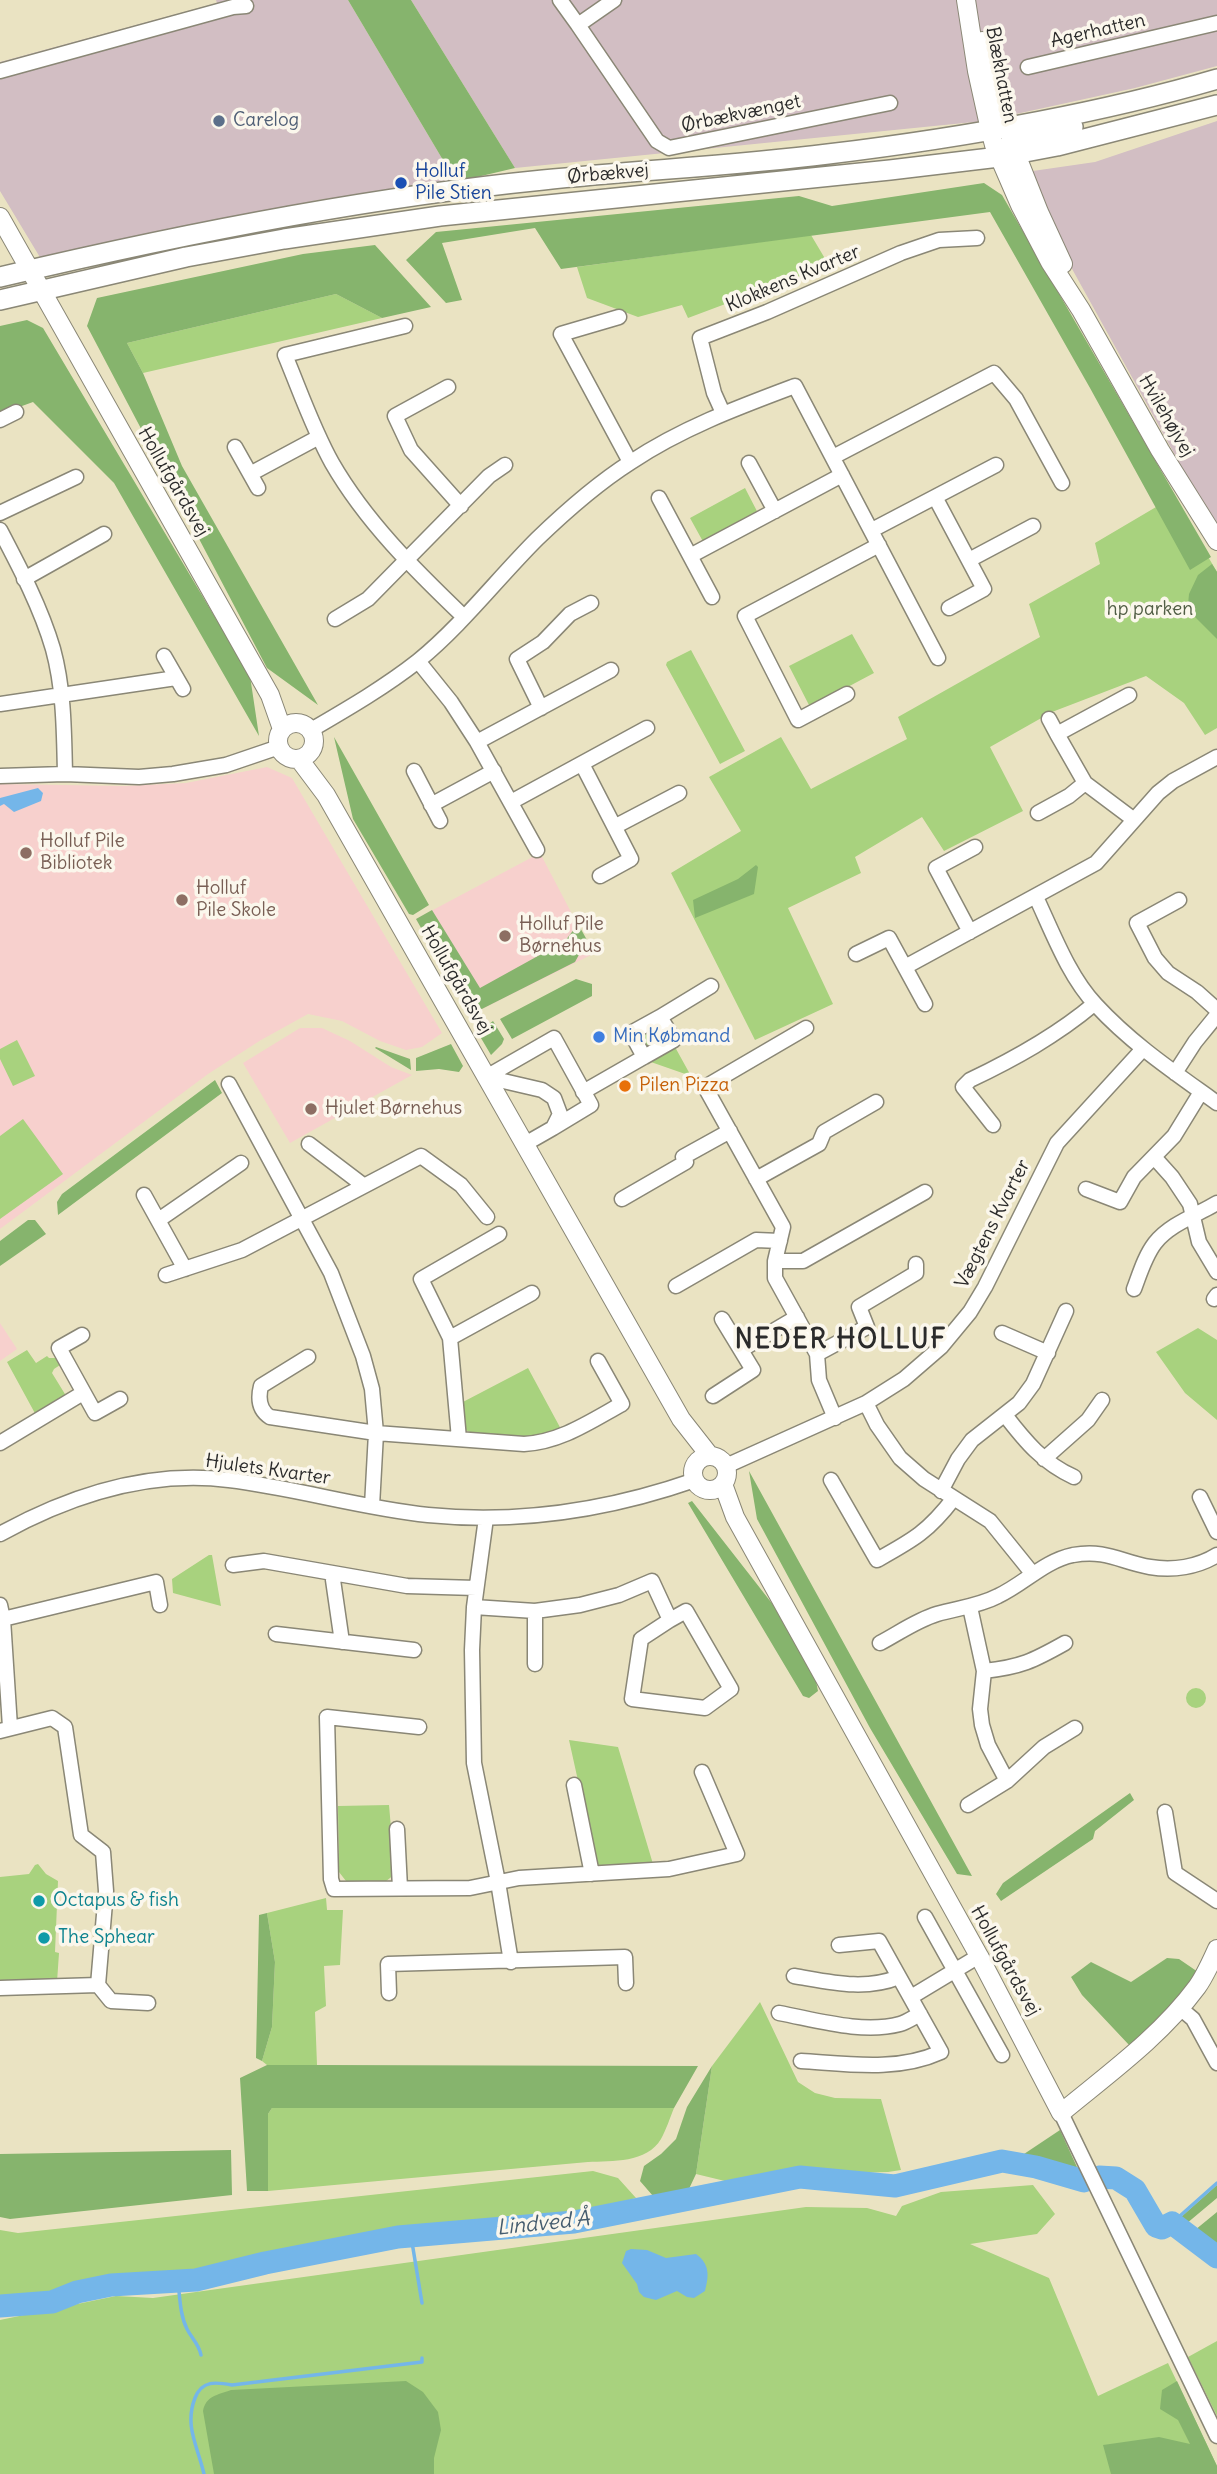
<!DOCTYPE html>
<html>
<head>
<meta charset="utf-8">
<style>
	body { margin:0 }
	canvas { display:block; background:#eae3c2 }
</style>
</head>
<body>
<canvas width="1217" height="2474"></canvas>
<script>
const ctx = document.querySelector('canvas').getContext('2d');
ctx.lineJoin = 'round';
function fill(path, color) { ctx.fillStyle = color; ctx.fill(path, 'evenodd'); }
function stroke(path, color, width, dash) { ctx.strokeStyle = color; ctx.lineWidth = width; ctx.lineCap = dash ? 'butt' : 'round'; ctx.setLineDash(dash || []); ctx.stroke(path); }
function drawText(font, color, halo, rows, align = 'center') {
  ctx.font = font + ' Delius,sans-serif'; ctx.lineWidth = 7; ctx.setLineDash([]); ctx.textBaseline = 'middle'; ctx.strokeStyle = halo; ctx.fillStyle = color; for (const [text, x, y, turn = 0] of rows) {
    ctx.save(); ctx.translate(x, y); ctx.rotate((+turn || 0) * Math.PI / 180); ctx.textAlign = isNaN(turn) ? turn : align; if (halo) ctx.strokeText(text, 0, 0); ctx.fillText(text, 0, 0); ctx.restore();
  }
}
fill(new Path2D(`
	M267,767L292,778L442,1033L422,1047L406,1050L380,1041L342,1021L308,1014L261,1040L208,1074L0,1229V784L124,786L186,783Z
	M540,853L593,954L470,1015L416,919Z
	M300,1028H322L350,1041L391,1067L412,1075L290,1143L243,1063Z
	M0,1323L17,1349L0,1361Z`), '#f7d0cd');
fill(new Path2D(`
	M216,0H348L456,182L318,200L41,259L0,191V62L217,3Z
	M411,0H1217V66L1135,88L984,121L515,168Z
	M1217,121V531L1019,173L1095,162Z`), '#d2bec3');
fill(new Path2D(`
	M811,235L827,262L808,273L688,318L682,305L638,317L587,298L577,267Z
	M336,294L382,318L143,373L127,343Z
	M745,488L760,517L706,547L690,518Z
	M1173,497L1217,572V728L1205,735L1184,703L1146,676L1052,712L990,747L1023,811L944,851L922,817L855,857L861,873L788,908L833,1004L755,1040L671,873L741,831L709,777L781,737L811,789L907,739L898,717L1040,637L1029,604L1100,564L1095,543Z
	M852,634L874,673L810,707L789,666Z
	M691,650L745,751L720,764L666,665L667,662Z
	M641 1038a9 9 0 1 1 18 0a9 9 0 1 1-18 0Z
	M17,1040L35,1076L13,1086L0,1059V1049Z
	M675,1047L691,1076L648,1061Z
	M23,1119L63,1174L0,1219V1136Z
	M1198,1328L1217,1340V1420L1185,1393L1156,1352Z
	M27,1350L36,1363L47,1356L49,1358H58L63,1363L54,1369L52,1373L68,1399L37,1417L7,1362Z
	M528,1368L562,1431C531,1438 493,1443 463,1429L461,1403Z
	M209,1555H212L221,1606L173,1593L172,1579Z
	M1186 1698a10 10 0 1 1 20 0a10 10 0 1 1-20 0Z
	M569,1740L618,1747L653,1864L603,1869L596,1862Z
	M389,1805L395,1874L385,1882L346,1881L339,1872L338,1806Z
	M38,1864L46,1874L58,1881L55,1952L59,1953L57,1982L0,1985V1877L29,1874L35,1865Z
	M326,1898L327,1910H343L340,1965L324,1966L326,2006L315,2012L317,2065H267L262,2061L272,2027L275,1962L267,1913Z
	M760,2002L798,2082L815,2093L835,2098L881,2099L901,2170L888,2172L780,2175L729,2182L696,2174L712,2066Z
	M272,2108H674C670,2118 666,2130 661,2139C647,2163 612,2161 588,2162L268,2191V2114Z
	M593,2171L618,2178L636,2198L554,2220L381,2234L302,2250L187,2278H130L84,2283L52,2298L0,2301V2230L18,2233Z
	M1033,2185L1055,2214L1037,2234L970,2244L1049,2278L1098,2396L1168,2363L1217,2466V2474H0V2320L116,2296L153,2298L806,2207L867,2208L896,2216L902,2206L941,2192Z
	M1217,2341V2416L1188,2357Z`), '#a8d27e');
fill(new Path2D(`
	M348,0H411L515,168L456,182Z
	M984,183L1002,195L1211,557L1190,570L1090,388L990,212L561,269L535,228L442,243L462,300L446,303L406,260L436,232L799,196L832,206Z
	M375,245L431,307L382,318L336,294L127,343L143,373L182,466L318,705L267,668L87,326L97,298L303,254Z
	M27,320L43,328L250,676L259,736L114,483L33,402L0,414V326Z
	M1212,564L1217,572V639L1190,612L1188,605L1189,594L1198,575Z
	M334,737L429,905L413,915L409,914L353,819Z
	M756,865L758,867L754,894L695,918L693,900L738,879Z
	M432,910L480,988L565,941L578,924L587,940L575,962L470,1015L416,919Z
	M576,979L592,984V996L512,1039L500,1019Z
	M493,1021L504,1039L502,1044L491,1055L478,1033Z
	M451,1044L463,1066L459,1072L439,1069L416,1071V1058Z
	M376,1047L410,1059L411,1070L375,1048Z
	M215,1080L222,1093L58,1215L57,1202L62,1194Z
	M28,1220H35L46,1234L0,1266V1241Z
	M749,1471L972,1876L957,1874L870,1728L757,1519Z
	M692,1501L774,1606L816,1681L818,1691L809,1698L803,1696L688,1503Z
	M1130,1793L1134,1800L1095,1831L1093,1839L1001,1901L996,1894L1003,1883Z
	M267,1913L275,1962L272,2027L262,2061L256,2058L259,1915Z
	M1167,1958L1179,1959L1198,1972L1174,2007L1130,2046L1082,1995L1071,1977L1091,1962L1131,1982Z
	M267,2065H317L698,2066L674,2108H272L268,2114V2191H247L240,2078Z
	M712,2066L696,2174L688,2191L653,2196L640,2181L644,2166L661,2154L676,2139L687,2107Z
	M1060,2130L1082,2178L1021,2156Z
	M231,2150L232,2195L10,2219L0,2217V2154Z
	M1217,2185V2198L1186,2224L1181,2217Z
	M1217,2212V2250L1199,2236L1195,2230Z
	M406,2381L423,2392L438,2412L441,2430L434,2458V2474H214L203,2411C206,2396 217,2395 231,2390Z
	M1177,2381L1217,2466V2474H1111L1103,2445L1159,2437L1190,2444L1178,2420L1160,2409L1162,2390Z`), '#86b46d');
fill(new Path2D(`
	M38,788L43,793L41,801L14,812L4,804L0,806V798Z
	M631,2249L647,2250L666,2258L696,2254C710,2264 709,2276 705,2291L694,2298L687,2297L677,2291L656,2300L644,2297L639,2292L637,2284L622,2263L626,2251Z`), '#74b6e9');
stroke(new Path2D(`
	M1172,2223L1217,2183
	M411,2236L422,2303
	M178,2282C180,2298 180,2315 187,2329C192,2339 199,2344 201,2355
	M204,2474C198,2447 184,2426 195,2398C202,2380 216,2382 232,2385L422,2362V2358`), '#74b6e9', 3.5);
stroke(new Path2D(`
	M1099,2177L1116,2178L1135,2190L1156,2226L1162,2228L1172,2223L1217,2257
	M0,2306L52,2302L77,2292L111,2285L196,2280L265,2263L398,2237L574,2222L800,2177L895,2186L1002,2161L1036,2167L1084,2181`), '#74b6e9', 23);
const minor = new Path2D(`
	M560,0L578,25L614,0
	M578,25L657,141L669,148L890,103
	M1028,67L1217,23
	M0,71L233,7L246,6
	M619,317L561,334L630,462
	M405,326L285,355C300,391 313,429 332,463C366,522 415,570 464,617
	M448,387L395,416L411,450L461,506
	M723,413L714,393L700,338L767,312L901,253L939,240L977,238
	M0,420L16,412
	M235,447L258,488
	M833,457L994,373L1016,399L1062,483
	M749,463L775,511
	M250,474L319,437
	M935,497L984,589L949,608
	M659,498L712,597
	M0,513L76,477
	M0,530C20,568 41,608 53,649C64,689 64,732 65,774
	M872,530L996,465
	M690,556L842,475
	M969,560L1033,526
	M24,579L104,534
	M335,619L368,599L489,476L505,465
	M164,656L183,689
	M418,661L451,702L477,742L537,850
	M847,694L798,720L745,616L879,545
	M1129,695L1057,734L1085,783L1133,819
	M0,704L176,678
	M541,708L517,659L543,642L570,614L591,603
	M1049,719L1057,734
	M311,730C347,709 385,687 418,661C462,625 497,579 537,539C565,512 598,483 631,462C682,428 739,407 795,386L938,658
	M477,742L611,670
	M582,764L631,859L600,876
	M414,771L440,821
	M0,776L65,774L139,777L173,774L226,765L279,747
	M511,802L647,728
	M431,805L494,771
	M1038,813L1069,796L1085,783
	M616,826L679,793
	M1036,897C1052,931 1069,977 1096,1005C1132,1044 1174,1072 1217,1103
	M1179,900L1137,923L1155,958L1168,973L1197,992L1217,1010
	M970,932L936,868L975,847
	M856,954L889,938L925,1004
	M905,967L1096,863L1158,793L1173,781L1217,757
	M660,1017L631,1033L644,1057L674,1040L660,1017L711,986
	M806,1028L705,1087L783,1227L775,1261V1278L817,1354L819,1380L835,1418
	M1175,1073L1195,1042L1217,1015
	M486,1077L554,1038L591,1105L553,1128
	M486,1077L542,1090L554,1098L560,1114L553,1128L525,1144
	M229,1084L331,1273L363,1356L372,1389L376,1433L372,1506
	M583,1092L644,1057
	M993,1125L963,1087L970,1080C1014,1059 1056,1036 1094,1004
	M309,1144L363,1185
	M1154,1157L1172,1177L1190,1204L1199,1242L1217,1272
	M756,1179L819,1144L824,1132L876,1102
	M1086,1189L1120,1202L1134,1177L1174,1136L1201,1092
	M144,1195L185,1269
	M622,1199L686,1162L683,1157L730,1131
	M160,1219L241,1163
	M775,1261H803L925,1192
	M166,1275L242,1250L421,1156L461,1185L487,1217
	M676,1286L756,1240L780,1241
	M1134,1289C1140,1273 1145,1256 1155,1243C1170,1224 1197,1215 1217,1203
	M1214,1299L1217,1295
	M1002,1333L1048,1353
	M82,1335L59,1348L95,1413L120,1399
	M450,1338L532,1293
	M741,1350L797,1317
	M817,1354L867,1327L859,1307L916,1273V1264
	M308,1357L261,1386C258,1398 259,1410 270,1417L376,1433L524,1444C561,1442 591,1421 622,1404L598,1361
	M713,1396L753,1370L722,1319
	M866,1403L877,1425L900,1458L924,1479L990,1521L1032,1573
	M1005,1415C1025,1441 1043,1463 1074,1477
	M459,1439L450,1338L421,1279L499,1234
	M0,1443L83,1393
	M1044,1459L1088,1420L1102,1400
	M726,1466L866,1403L904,1379L941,1347L970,1312L985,1287L1057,1143L1142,1050
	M831,1480L877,1560C913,1540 928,1532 954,1498
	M941,1491L958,1459L972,1440L1019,1403L1033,1384L1066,1311
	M1200,1497L1217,1532
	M486,1518L474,1607L472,1650L474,1763L498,1882L511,1962
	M0,1534C69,1496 149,1470 229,1480C296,1488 361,1508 428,1515C520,1524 609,1510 695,1480
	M233,1565L264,1561L407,1586L476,1588
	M332,1573L342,1642
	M0,1605L3,1619L10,1727
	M474,1607L535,1611L580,1605L619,1595L652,1581L670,1620L686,1611L731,1689L705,1708L632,1699L641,1639L670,1620
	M970,1607L984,1671L980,1709L982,1725L988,1745L1007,1781
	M535,1611V1664
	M3,1619L156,1582L160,1605
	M276,1634L414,1650
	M880,1643C899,1633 917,1620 937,1614C958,1608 979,1606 998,1596C1024,1584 1044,1561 1073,1555C1106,1549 1121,1562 1150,1567C1173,1571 1198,1567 1217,1555
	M984,1671C1021,1667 1033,1661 1065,1643
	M419,1727L327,1717L331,1879L334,1889L470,1888L519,1878L669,1869L737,1854L702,1772
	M0,1731L52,1718L65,1727L81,1835L103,1852L106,1891L98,1985L0,1988
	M574,1785L592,1874
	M968,1805L1007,1781L1044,1747L1075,1728
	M1165,1812L1175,1873L1217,1901
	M397,1829L400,1888
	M925,1917L1002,2055
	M794,1976C830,1982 864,1991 899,1977
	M98,1985L111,2001L148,2003
	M389,1993L388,1964L625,1957L626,1983
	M911,1997L979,1956
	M1180,2008L1193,2019L1217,2063
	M779,2013C817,2020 862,2034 900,2024C907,2022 914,2017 920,2014
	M801,2061C848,2064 897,2072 941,2052L879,1941L839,1945
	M1061,2113L1217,2436`);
const tertiary = new Path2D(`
	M966,0L977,71L990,130L994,145L1020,205L1050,262L1081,310L1160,450L1217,541
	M982,41L1016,154L1039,212L1063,264
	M0,217L270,695L282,729
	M278 741a18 18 0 1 1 36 0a18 18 0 1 1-36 0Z
	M299,759L326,795L681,1419L710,1456
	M693 1473a17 17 0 1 1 34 0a17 17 0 1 1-34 0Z
	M723,1484L735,1517L979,1956L1061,2113C1108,2074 1160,2037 1197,1987C1205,1976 1211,1962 1217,1949`);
const secondary = new Path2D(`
	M999,157L1012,141L1073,127
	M0,277C177,235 362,198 543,180C638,170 733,166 828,154C959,138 1090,116 1217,79
	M0,300L186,257L284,239L440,216L890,170L999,157L1057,146L1217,105`);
stroke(minor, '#8a8776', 17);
stroke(tertiary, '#8a8776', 20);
stroke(secondary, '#8a8776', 22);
stroke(minor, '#fff', 14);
stroke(tertiary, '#fff', 18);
stroke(secondary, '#fff', 19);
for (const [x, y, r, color] of [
	[219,121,7,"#5c6f8a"],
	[401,183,7,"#1a4fb4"],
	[26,853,7,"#8d6e63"],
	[182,900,7,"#8d6e63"],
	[505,936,7,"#8d6e63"],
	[599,1037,7,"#3f7fe0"],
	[625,1086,7,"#e8710a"],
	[311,1109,7,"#8d6e63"],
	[39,1901,7,"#0f9aa8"],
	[44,1938,7,"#0f9aa8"]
]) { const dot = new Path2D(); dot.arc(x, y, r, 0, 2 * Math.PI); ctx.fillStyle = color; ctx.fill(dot); stroke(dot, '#fbf7ec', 2.5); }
drawText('19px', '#2b2b2b', '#fbf7ec', [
	["Agerhatten",1098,31,-13],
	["Blækhatten",1001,75,79],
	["Ørbækvænget",741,114,-12],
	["Ørbækvej",608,174,-5],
	["Klokkens Kvarter",793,279,-23],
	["Hvilehøjvej",1166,416,60],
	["Hollufgårdsvej",173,482,60],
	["Hollufgårdsvej",456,980,60],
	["Vægtens Kvarter",993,1224,-63],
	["Hjulets Kvarter",268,1470,8],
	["Hollufgårdsvej",1005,1961,61]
]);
drawText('19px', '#4e5e75', '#fbf7ec', [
	["Carelog",233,121]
], 'left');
drawText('19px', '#164399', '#fbf7ec', [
	["Holluf",415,172],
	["Pile Stien",415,194]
], 'left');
drawText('19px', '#505d44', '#fbf7ec', [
	["hp parken",1150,610]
]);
drawText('19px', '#785e54', '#fbf7ec', [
	["Holluf Pile",40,842],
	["Bibliotek",40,864],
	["Holluf",196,889],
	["Pile Skole",196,911],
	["Holluf Pile",519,925],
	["Børnehus",519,947],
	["Hjulet Børnehus",325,1109]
], 'left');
drawText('19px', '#366cbe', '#fbf7ec', [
	["Min Købmand",613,1037]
], 'left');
drawText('19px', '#c56008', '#fbf7ec', [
	["Pilen Pizza",639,1086]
], 'left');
drawText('19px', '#0d838f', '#fbf7ec', [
	["Octapus & fish",53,1901],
	["The Sphear",58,1938]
], 'left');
drawText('italic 21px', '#455c6e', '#fbf7ec', [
	["Lindved Å",543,2224,-6]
]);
ctx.letterSpacing = '2px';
drawText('bold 26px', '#2b2b2b', '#fbf7ec', [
	["NEDER HOLLUF",841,1341]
]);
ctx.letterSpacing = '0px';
</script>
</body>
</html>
